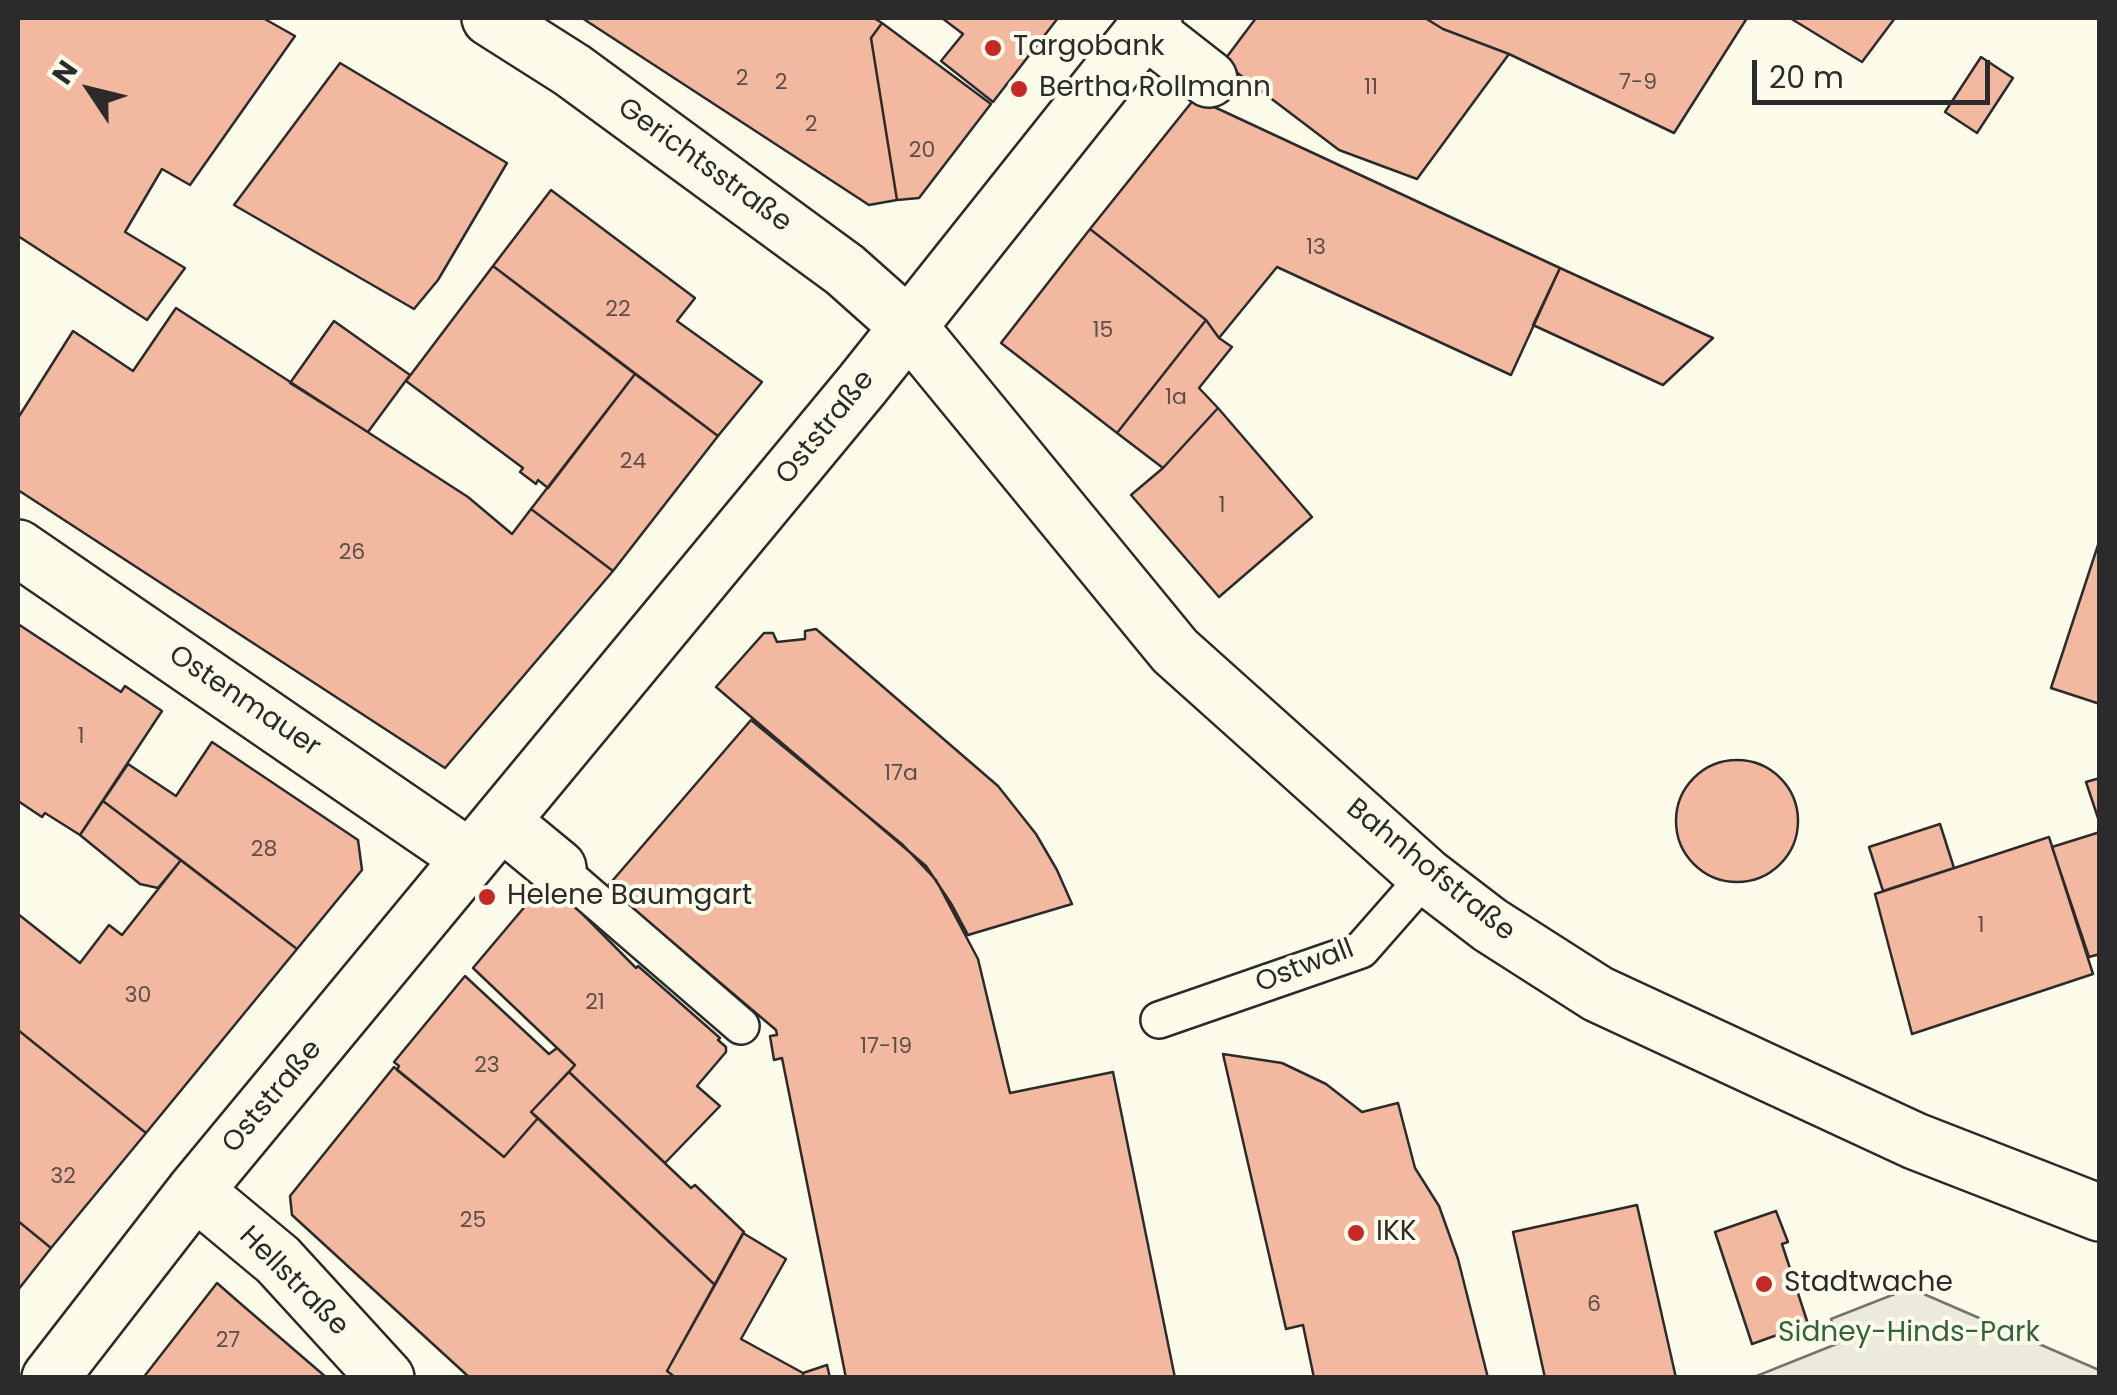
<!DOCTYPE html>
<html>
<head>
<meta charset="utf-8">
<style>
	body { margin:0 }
	#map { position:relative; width:2117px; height:1395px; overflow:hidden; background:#fdfbea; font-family:Poppins,sans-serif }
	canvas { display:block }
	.frame { position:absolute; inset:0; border:20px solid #2b2b2b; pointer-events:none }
	.north { position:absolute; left:40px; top:40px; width:100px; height:100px; -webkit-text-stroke:8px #fdfbea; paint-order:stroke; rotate:305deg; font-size:28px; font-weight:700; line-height:40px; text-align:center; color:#2b2b2b }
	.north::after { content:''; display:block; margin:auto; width:35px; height:45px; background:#2b2b2b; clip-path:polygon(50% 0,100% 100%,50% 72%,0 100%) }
	.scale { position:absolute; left:1752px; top:60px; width:238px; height:45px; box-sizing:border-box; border:5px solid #2b2b2b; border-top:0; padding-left:12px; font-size:30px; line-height:35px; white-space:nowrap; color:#2b2b2b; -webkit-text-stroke:8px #fdfbea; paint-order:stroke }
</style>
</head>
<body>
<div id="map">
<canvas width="2117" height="1395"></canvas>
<div class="frame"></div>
<div class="north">N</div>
<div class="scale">20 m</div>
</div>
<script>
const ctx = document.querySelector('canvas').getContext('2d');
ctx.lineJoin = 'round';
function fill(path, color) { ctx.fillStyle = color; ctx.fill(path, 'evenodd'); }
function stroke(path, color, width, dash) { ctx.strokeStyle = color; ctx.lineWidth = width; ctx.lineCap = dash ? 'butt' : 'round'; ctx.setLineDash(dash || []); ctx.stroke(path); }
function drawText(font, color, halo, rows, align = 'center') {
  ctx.font = font + ' Poppins,sans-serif'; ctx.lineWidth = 8; ctx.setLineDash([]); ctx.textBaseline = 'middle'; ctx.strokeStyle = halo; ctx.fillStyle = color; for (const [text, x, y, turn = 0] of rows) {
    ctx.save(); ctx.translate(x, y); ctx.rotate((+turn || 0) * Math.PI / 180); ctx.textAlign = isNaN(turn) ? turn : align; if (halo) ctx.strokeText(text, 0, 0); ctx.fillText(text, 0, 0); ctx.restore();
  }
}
const green = new Path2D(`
	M1910,1288L2099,1370V1377H1754L1839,1343L1831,1319Z`);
fill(green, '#ecebdb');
stroke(green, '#74746e', 2.5);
const building = new Path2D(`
	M18,18H263L295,36L190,185L162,169L125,232L185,268L147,320L18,236Z
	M582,18H874L882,23L871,38L897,200L869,205Z
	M942,18H1058L993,102L941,61L963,34Z
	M1256,18H1425L1443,29L1509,54L1417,179L1339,150L1223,62Z
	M1425,18H1747L1674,133L1509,54L1443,29Z
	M1790,18H1895L1862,62Z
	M882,23L991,104L919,198L897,200L871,38Z
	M1981,57L2013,78L1977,133L1945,112Z
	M340,63L507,163L438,280L414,309L234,205Z
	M1195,98L1560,268L1511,375L1277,267L1219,338L1206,320L1090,229Z
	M551,190L695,298L677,321L762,382L718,436L493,266Z
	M1090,229L1206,320L1117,433L1001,343Z
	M493,266L635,374L548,488L538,480L536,484L520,472L523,468L406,381Z
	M1560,268L1713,338L1663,385L1533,325Z
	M176,308L468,497L512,534L531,509L613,571L445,768L18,490V418L73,331L133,371Z
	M1206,320L1219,338L1232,347L1199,388L1218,408L1163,468L1117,433Z
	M334,321L410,375L368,432L290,383Z
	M635,374L718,436L613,571L531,509Z
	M1218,408L1312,517L1219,597L1131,495L1163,468Z
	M2100,539V704L2051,688Z
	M18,624L121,692L125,686L162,711L80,835L45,813L42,817L18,801Z
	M816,629L998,786L1036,834L1057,870L1072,904L968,935L952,905L926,866L716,687L764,633H773L777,642L805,639V631Z
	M751,720L903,845L936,880L978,959L1010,1093L1113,1072L1175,1378H846L782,1058L774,1060L770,1036L777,1035L776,1030L607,887Z
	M212,742L358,840L362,870L297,949L103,801L128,764L176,796Z
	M1676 821a61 61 0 1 1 122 0a61 61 0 1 1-122 0Z
	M2100,778V824L2086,782Z
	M103,801L181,860L158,888L140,884L80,835Z
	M1940,824L1954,868L1883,891L1869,847Z
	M2100,832V954L2089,957L2052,847Z
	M2049,837L2093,974L1912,1034L1875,894Z
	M181,860L297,949L146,1133L18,1030V914L80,963L109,925L122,935Z
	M548,879L636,968L638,966L720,1038L718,1040L726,1047V1052L697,1086L720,1106L665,1163L569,1072L575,1065L473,968Z
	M465,976L549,1054L557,1048L575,1065L531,1112L538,1118L504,1157L397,1070L399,1066L394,1062Z
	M18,1030L146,1133L51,1248L18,1221Z
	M1223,1054L1282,1063L1326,1084L1362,1112L1398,1103L1415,1168L1439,1206L1458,1259L1488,1378H1314L1303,1325L1286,1329Z
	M394,1067L504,1157L538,1118L715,1285L667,1371L676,1378H470L292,1215L290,1196Z
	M569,1072L691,1188L695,1185L744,1232L715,1285L531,1112Z
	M1637,1205L1676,1378H1545L1513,1232Z
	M1776,1211L1788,1242L1782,1244L1808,1324L1752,1344L1715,1232Z
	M18,1221L51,1248L18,1290Z
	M743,1233L786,1259L741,1339L803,1373V1378H676L667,1371Z
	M217,1283L241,1304L327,1378H143Z
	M827,1365L830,1378H803V1373Z`);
fill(building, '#f2b8a0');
stroke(building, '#2b2b2b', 2.5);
const lane = new Path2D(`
	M558,868L741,1026
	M1159,1020L1361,950L1426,876`);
const street = new Path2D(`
	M1145,29L1209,79
	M18,548L470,858
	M501,821L558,868
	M195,1191L278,1260L386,1378
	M50,1378L195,1191L862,385L1154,18`);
const secondary = new Path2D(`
	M490,18L572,70L845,270L909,327L1175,651L1426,876L1490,925L1598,994L1915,1141L2100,1213`);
stroke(lane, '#2b2b2b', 40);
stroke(street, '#2b2b2b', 60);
stroke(secondary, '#2b2b2b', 60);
stroke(lane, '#fdfbea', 35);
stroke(street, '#fdfbea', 55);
stroke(secondary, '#fdfbea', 55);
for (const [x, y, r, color] of [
	[993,48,10,"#c62828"],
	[1019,89,10,"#c62828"],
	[487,897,10,"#c62828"],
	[1356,1233,10,"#c62828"],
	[1764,1284,10,"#c62828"]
]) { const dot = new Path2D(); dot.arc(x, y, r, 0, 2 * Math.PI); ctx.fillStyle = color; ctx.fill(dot); stroke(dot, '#fdfbea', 4); }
drawText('22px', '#5d4e48', null, [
	["2",742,79],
	["2",781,83],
	["7-9",1638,83],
	["11",1371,88],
	["2",811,125],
	["20",922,151],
	["13",1316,248],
	["22",618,310],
	["15",1103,331],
	["1a",1176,398],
	["24",633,462],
	["1",1222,506],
	["26",352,553],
	["1",81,737],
	["17a",901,774],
	["28",264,850],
	["1",1981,926],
	["30",138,996],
	["21",595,1003],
	["17-19",886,1047],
	["23",487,1066],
	["32",63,1177],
	["25",473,1221],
	["6",1594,1305],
	["27",228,1341]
]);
drawText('28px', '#2b2b2b', '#fdfbea', [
	["Targobank",1013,48],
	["Bertha Rollmann",1039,89],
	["Helene Baumgart",507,897],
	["IKK",1376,1233],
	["Stadtwache",1784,1284]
], 'left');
drawText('28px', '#2b2b2b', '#fdfbea', [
	["Gerichtsstraße",704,166,36],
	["Oststraße",826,428,-51],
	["Ostenmauer",244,702,34],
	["Bahnhofstraße",1430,871,39],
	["Ostwall",1305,967,-21],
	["Oststraße",273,1097,-50],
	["Hellstraße",293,1282,45]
]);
drawText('28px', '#34623c', '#fdfbea', [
	["Sidney-Hinds-Park",1909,1334]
]);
</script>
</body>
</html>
